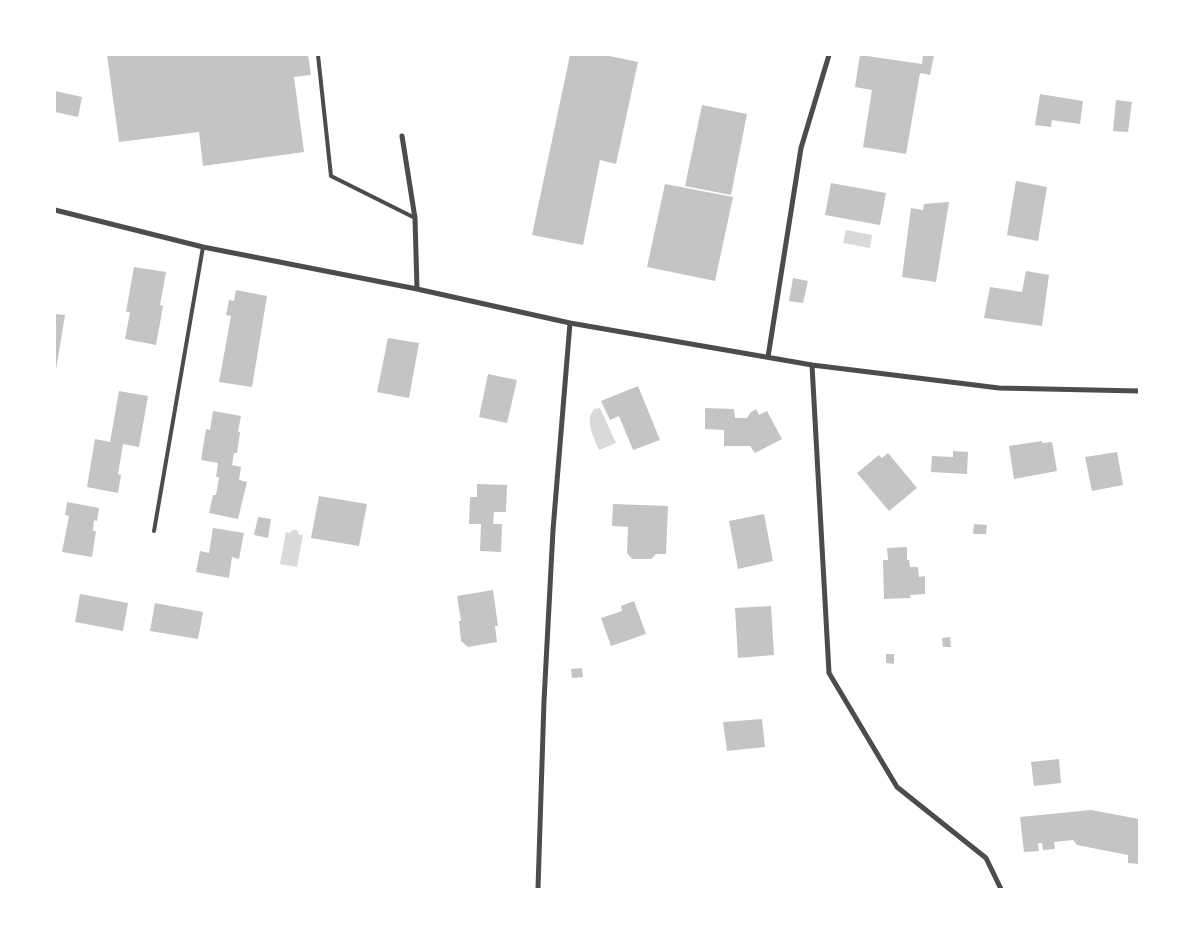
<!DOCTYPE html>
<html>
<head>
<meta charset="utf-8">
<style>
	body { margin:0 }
	#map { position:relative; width:1194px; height:944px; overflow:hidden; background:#fff; font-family:Jost,sans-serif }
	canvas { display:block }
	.frame { position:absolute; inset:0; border:56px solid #fff; pointer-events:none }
</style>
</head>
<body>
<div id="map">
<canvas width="1194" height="944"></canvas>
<div class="frame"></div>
</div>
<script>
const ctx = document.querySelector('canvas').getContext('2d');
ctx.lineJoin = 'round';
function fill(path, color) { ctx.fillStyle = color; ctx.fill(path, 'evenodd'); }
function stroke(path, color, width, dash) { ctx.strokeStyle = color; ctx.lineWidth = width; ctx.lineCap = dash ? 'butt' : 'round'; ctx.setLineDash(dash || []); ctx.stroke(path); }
fill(new Path2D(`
	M846,230L872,235L870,248L843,243Z
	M600,408L616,443L599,450C594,438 584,420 594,409Z
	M292,530H297L299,535H303L297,567L280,564L286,532L290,533Z`), '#d9d9d9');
fill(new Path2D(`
	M107,55H308L311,75L294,77L304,152L203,166L199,132L119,142Z
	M570,55H605L638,62L616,164L600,160L583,245L532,235Z
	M860,55L922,64L923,55H934L930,75L920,73L906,154L863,147L872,90L855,87Z
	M55,91L82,97L78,117L55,112Z
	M1040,94L1083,101L1080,124L1052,120L1051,127L1035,125Z
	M1116,100L1132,102L1128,132L1113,131Z
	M702,105L747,114L731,195L685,186Z
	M1016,181L1047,187L1038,241L1007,235Z
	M831,183L886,193L880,225L825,215Z
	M665,184L733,197L715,281L647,267Z
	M949,202L936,282L902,277L911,208L923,210L924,204Z
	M134,267L166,272L160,305L163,306L156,345L125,339L130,312H126Z
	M1026,271L1049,275L1042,326L984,318L990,287L1022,292Z
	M793,278L808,281L803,303L789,301Z
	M236,290L267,296L252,387L219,382L231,316L226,315L229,300L234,301Z
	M55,314L65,315L56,370H55Z
	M388,338L419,343L409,398L377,392Z
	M488,374L517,380L507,423L479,417Z
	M638,386L660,440L633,450L619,416L610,420L601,401Z
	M119,391L148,396L139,447L123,444L118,474L121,475L118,493L87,487L95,439L110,442Z
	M705,408L734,409L735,418H747L750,413L756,409L759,415L767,411L782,439L755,453L750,446H724V430L705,429Z
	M213,411L241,416L238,432H240L237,453H234L232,465L241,467L239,480L247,482L238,519L209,513L213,495H216L219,477H216L218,463L201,460L206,429L210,430Z
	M1042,441V443L1052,442L1057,471L1014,479L1009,446Z
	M953,451L968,452L967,474L931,472L932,456L953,457Z
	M1117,452L1123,485L1092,491L1085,457Z
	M888,453L917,488L889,511L857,473L879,455L882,458Z
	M477,484L507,485L506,512H494L493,524H502L501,552L480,551L481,524H469L470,497H477Z
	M319,496L367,504L359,546L311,538Z
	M67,502L99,508L97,521L94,520L93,531H96L92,557L62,552L69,516L65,515Z
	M613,504L668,506L666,554H656L651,559H632L627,553L628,527L612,526Z
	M764,514L773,561L738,569L729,521Z
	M258,517L271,519L268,538L254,535Z
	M974,524L987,525L986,534H973Z
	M213,528L244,533L239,559L232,557L229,578L196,572L200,551L209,553Z
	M907,547V560H909L910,567H918L919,577L925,576V594L910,595L911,598L884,599L883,560H888L887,548Z
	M493,590L498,626H495L497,642L468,647L461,641L459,621H461L457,596Z
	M80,594L128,603L123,631L75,622Z
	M634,601L646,634L611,646L601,618L622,611L621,606Z
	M155,603L203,612L198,639L150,631Z
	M771,606L774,655L738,658L735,608Z
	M950,637L951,647H943L942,638Z
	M886,654H894V664L886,663Z
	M582,668L583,677L572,678L571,669Z
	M762,719L765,747L727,751L723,722Z
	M1059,759L1061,783L1034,786L1031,762Z
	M1091,810L1139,819V864L1128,863V855L1077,845L1073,840L1054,842L1055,849L1043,850L1042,843H1038L1039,851L1024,852L1020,817Z`), '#c4c4c4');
stroke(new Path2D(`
	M318,55L331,176L415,218
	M154,531L203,247`), '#4c4c4c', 4);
stroke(new Path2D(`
	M402,136L415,218L417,289
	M55,210L203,247L417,289L570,323L812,365L999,388L1139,391
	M768,357L801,148L829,55
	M812,365L829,673L897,787L986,858L1001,889
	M538,888L544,701L553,530L570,323`), '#4c4c4c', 5);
</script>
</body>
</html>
